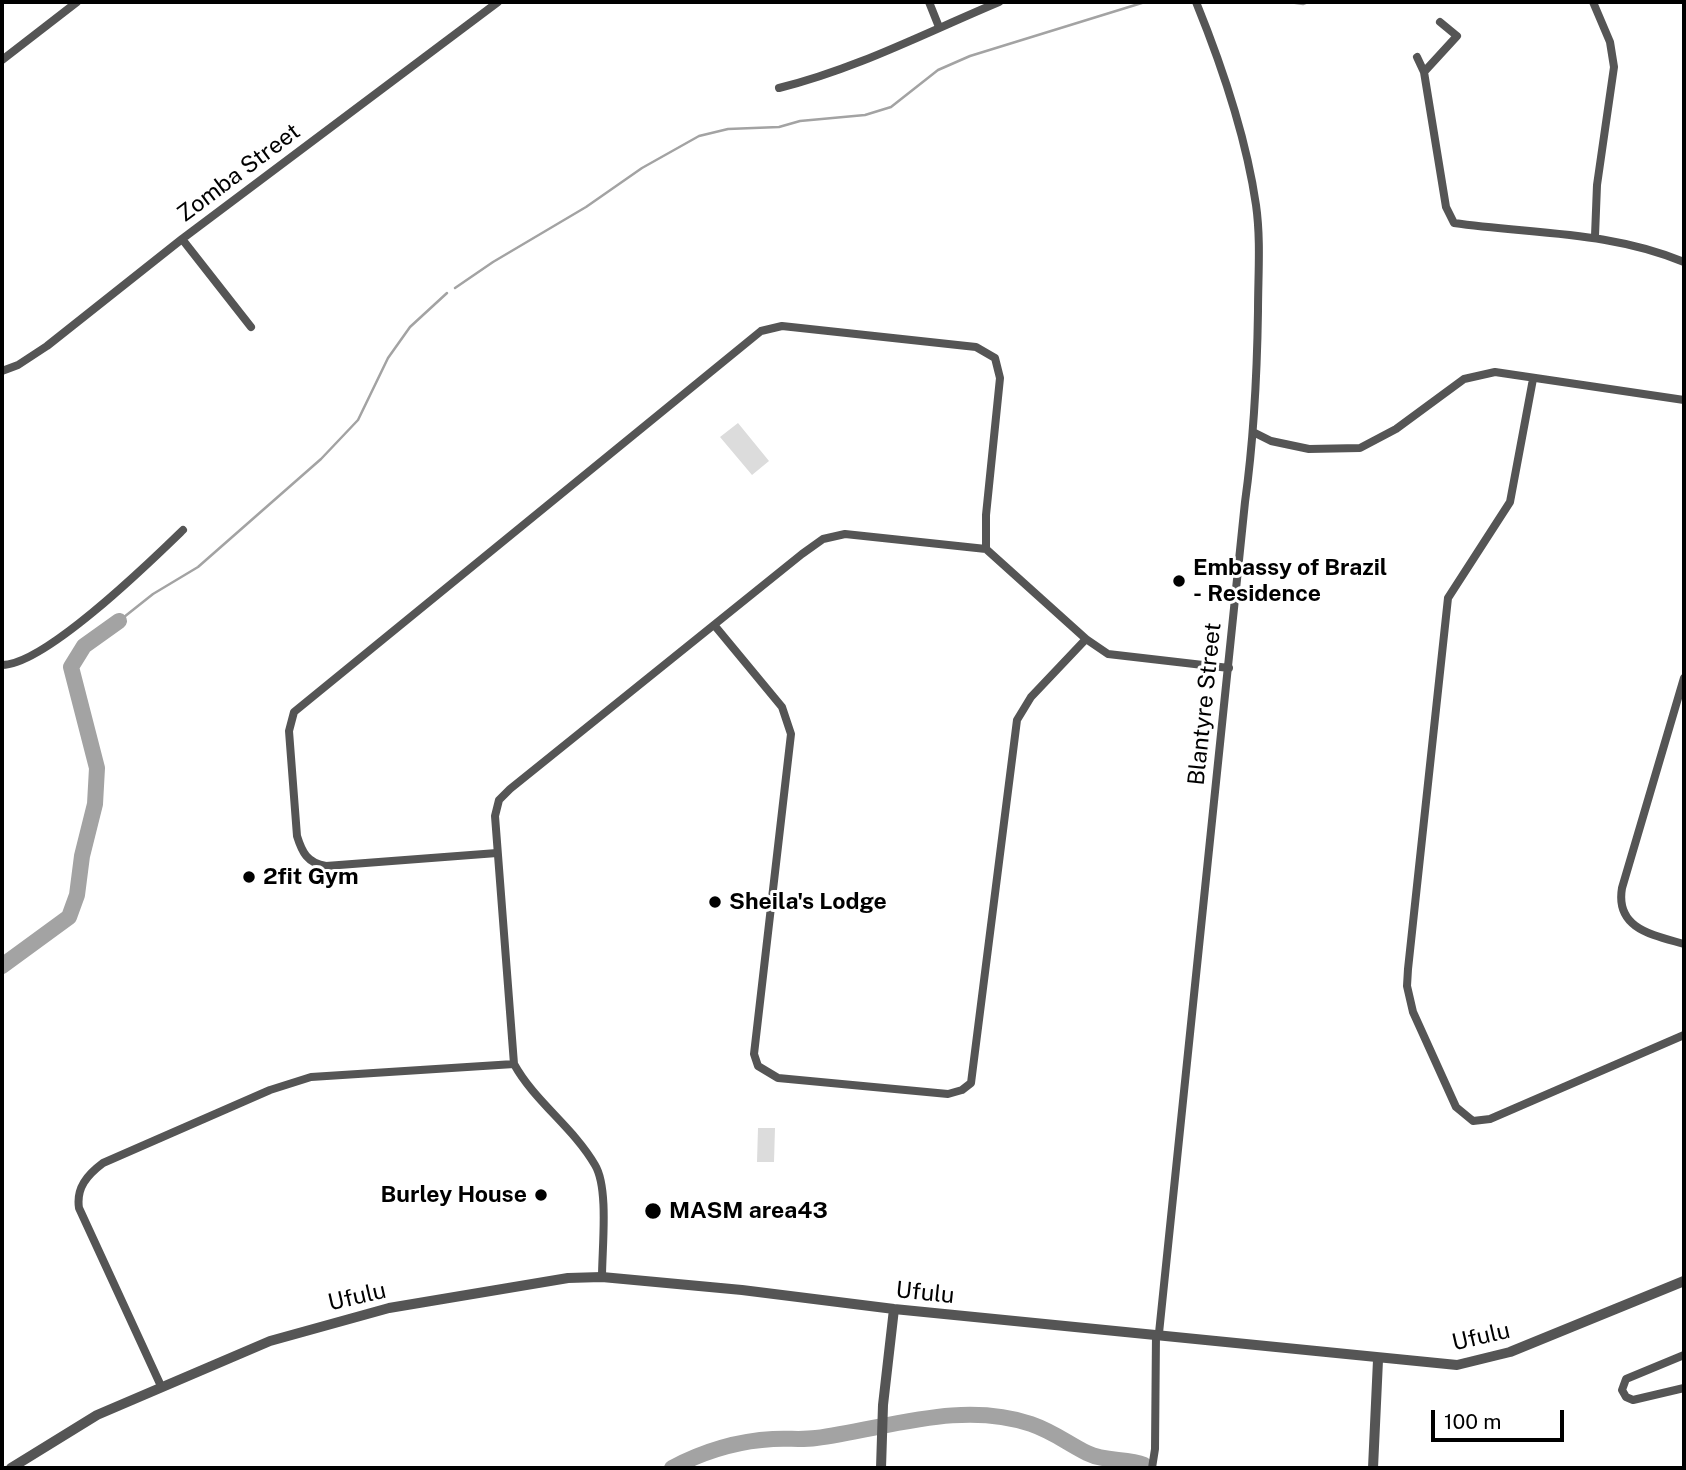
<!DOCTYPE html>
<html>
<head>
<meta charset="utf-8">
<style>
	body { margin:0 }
	#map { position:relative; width:1686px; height:1470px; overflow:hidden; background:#fff; font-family:"Public Sans",sans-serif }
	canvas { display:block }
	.frame { position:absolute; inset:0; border:4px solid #000; pointer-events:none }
	.scale { position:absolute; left:1431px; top:1410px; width:133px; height:32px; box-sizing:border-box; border:4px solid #000; border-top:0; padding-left:9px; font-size:21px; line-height:24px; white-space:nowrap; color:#000; -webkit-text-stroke:5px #fff; paint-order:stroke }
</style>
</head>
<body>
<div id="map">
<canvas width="1686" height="1470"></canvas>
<div class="frame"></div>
<div class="scale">100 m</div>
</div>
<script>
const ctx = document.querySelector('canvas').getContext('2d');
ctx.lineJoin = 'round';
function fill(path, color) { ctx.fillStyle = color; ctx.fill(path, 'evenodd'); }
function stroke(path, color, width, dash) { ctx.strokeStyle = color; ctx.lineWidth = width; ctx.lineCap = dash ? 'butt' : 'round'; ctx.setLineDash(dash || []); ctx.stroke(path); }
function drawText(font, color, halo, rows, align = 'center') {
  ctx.font = font + ' "Public Sans",sans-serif'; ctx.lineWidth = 6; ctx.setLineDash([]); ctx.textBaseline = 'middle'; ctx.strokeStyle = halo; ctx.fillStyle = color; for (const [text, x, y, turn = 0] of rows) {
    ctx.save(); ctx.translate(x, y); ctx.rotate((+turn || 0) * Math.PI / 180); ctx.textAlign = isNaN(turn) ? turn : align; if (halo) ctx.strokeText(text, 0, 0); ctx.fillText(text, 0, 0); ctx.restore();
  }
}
fill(new Path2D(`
	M738,423L769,461L752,475L720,437Z
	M758,1128H775L774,1162H757Z`), '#dcdcdc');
stroke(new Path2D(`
	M1289,2L1303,4L1308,2
	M455,288L493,262L586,207L642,168L699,136L728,129L779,127L800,121L865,115L891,107L938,70L970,56L1145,2
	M119,621L153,594L198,567L321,459L358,420L388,358L410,327L447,293`), '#a3a3a3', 2.5);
stroke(new Path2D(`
	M2,966L69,917L77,895L82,856L95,804L97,768L71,667L84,646L119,621
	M672,1468C704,1451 736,1441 773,1439C788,1438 801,1440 816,1438C886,1429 960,1400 1031,1424C1054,1432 1067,1443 1087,1453C1105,1462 1127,1458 1144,1465`), '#a3a3a3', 16);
stroke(new Path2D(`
	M929,2L939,27
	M1593,2L1610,42L1614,67L1597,185L1595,236
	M1417,57L1424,72L1446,207L1454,223C1532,234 1610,231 1684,262
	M2,60L77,2
	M1424,72L1457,36L1440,22
	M779,88C856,69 925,33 999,2
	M182,239L251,327
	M2,371L18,365L47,346L182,239L498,2
	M1533,379L1510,502L1448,598L1408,969L1407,986L1413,1012L1456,1107L1473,1121L1490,1119L1684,1035
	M1255,433L1271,441L1309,449L1360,448L1396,429L1464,379L1495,372L1684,400
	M715,626L782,707L791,734L754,1054L758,1066L778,1078L948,1094L962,1090L971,1083L1017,720L1031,697L1086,639
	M2,665C45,665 150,562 183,530
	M1684,678L1622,888C1615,929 1653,935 1684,944
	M497,853L326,866C307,863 302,852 297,836L289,731L294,712L761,331L782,326L976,347L995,358L1000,378L986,515V549
	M602,1277C602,1248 609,1188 595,1165C573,1127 535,1102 514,1064L495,816L499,800L510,789L802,554L823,539L845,534L986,549L1086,639L1108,654L1229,668
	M1159,1333L1245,502C1254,438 1257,376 1258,311C1258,276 1261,240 1256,205C1246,136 1222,66 1196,2
	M1684,1355L1626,1379L1622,1390L1626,1397L1633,1400L1684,1388
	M161,1386L79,1208C76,1188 87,1175 103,1163L270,1090L311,1077L514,1064
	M1152,1468L1155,1449L1156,1334`), '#555', 8);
stroke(new Path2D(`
	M11,1468L97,1415L270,1341L389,1308L568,1278L602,1277L742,1290L894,1309L1457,1365L1510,1352L1684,1281
	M881,1468L883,1405L894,1309
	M1373,1468L1378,1360`), '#555', 10);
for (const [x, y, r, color] of [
	[1179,581,7,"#000"],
	[249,877,7,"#000"],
	[715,902,7,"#000"],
	[541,1195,7,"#000"],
	[653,1211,9,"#000"]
]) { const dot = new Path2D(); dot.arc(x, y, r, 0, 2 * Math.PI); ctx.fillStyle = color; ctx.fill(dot); stroke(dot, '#fff', 2.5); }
drawText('23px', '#000', '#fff', [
	["Zomba Street",239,173,-37],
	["Blantyre Street",1205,704,-84],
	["Ufulu",925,1293,6],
	["Ufulu",357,1297,-13],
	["Ufulu",1481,1337,-13]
]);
drawText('bold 23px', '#000', '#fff', [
	["Embassy of Brazil",1193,568],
	["- Residence",1193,594],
	["2fit Gym",263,877],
	["Sheila's Lodge",729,902],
	["Burley House",527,1195,"right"],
	["MASM area43",669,1211]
], 'left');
</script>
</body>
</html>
